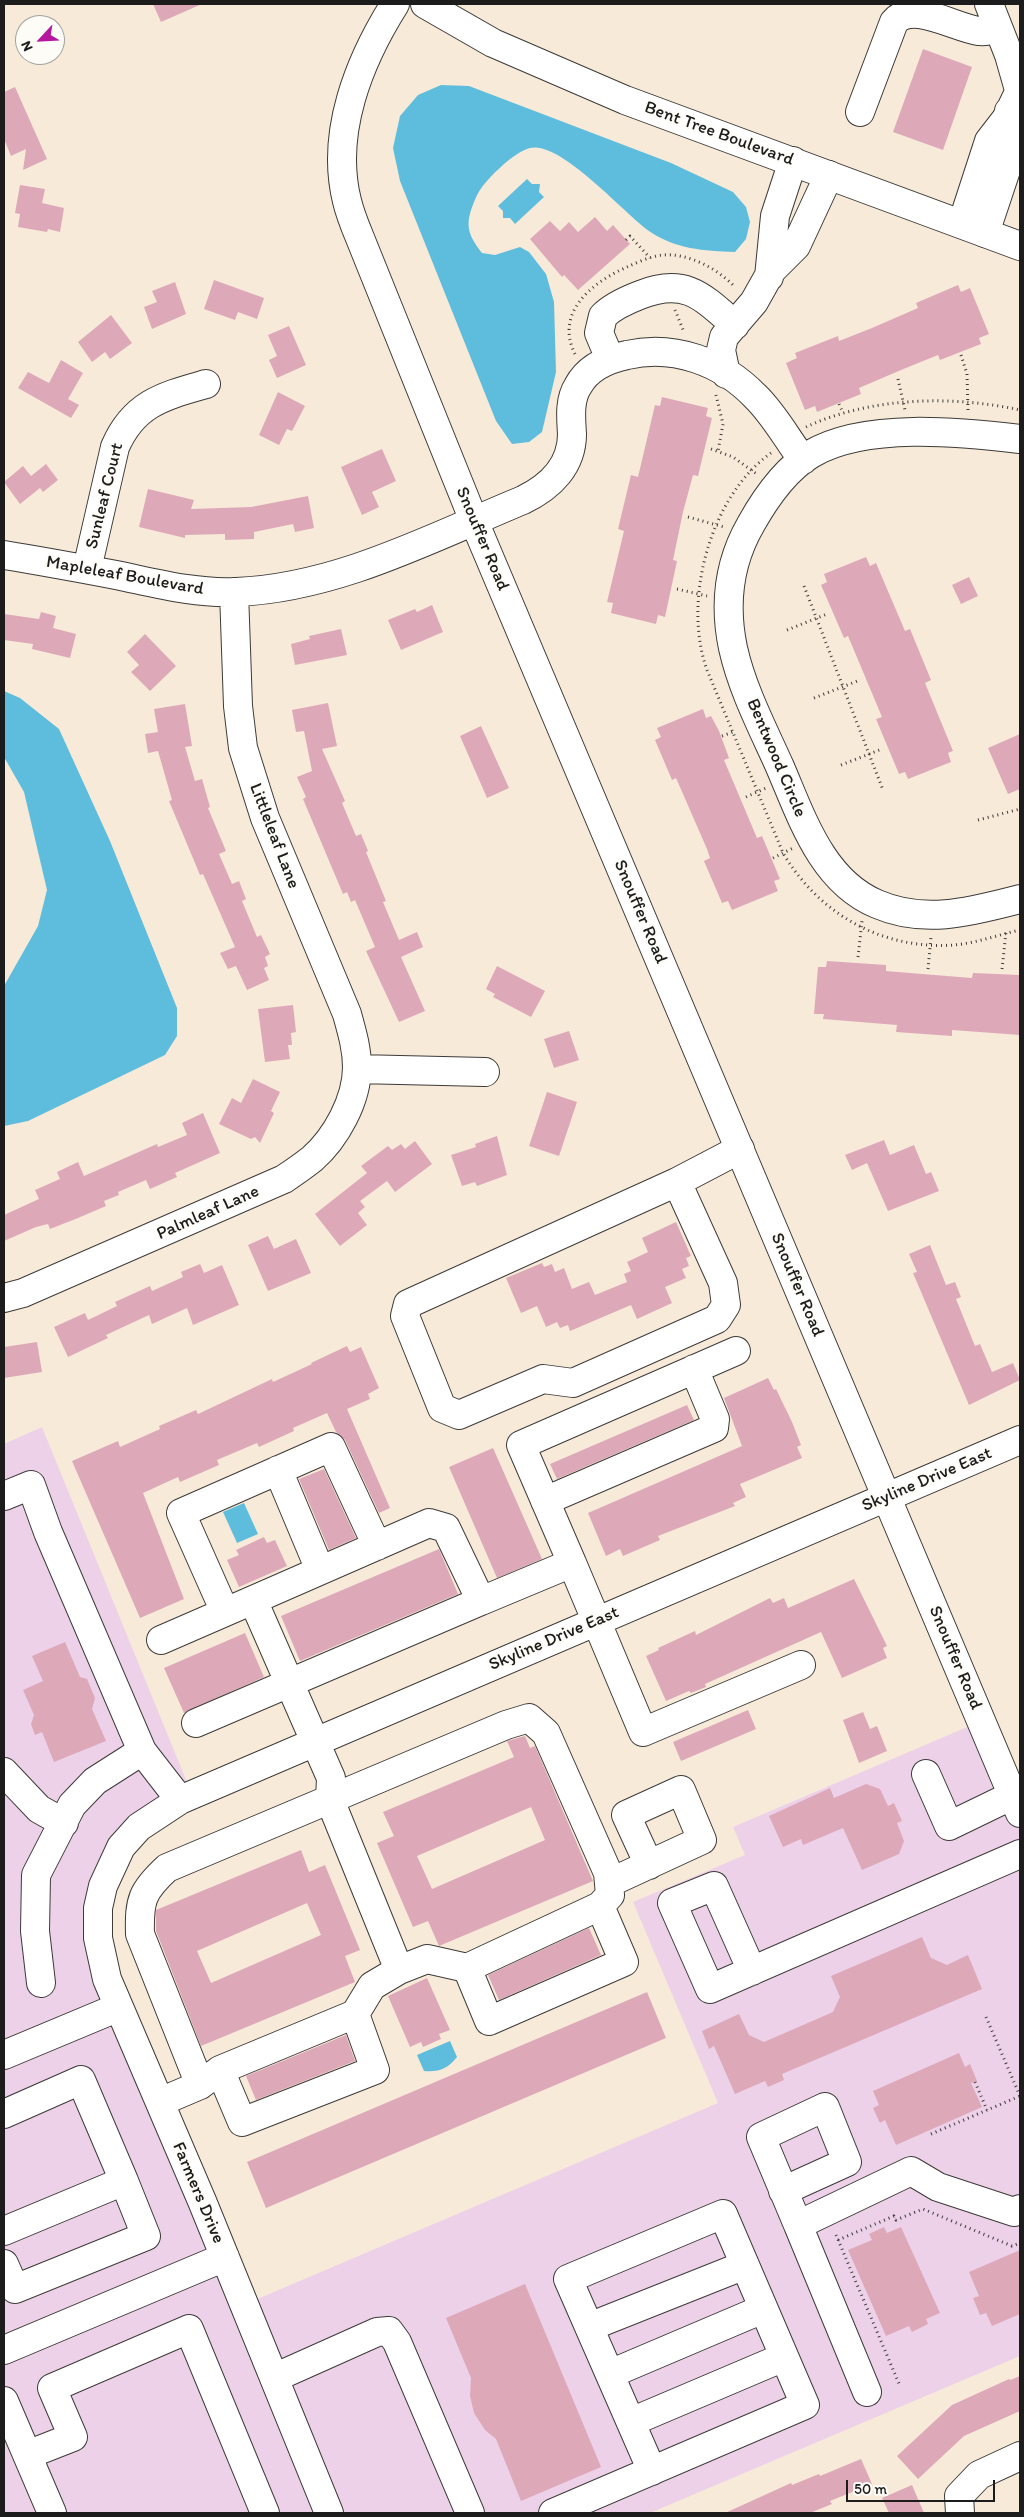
<!DOCTYPE html>
<html>
<head>
<meta charset="utf-8">
<style>
	body { margin:0 }
	#map { position:relative; width:1024px; height:2517px; overflow:hidden; background:#f8ead9; font-family:Itim,sans-serif }
	canvas { display:block }
	.frame { position:absolute; inset:0; border:5px solid #1c1c1c; pointer-events:none }
	.north { position:absolute; left:15px; top:15px; width:50px; height:50px; box-sizing:border-box; background:#fdfcf7; border:1px solid #a3a29f; border-radius:50%; rotate:245deg; font-size:14px; font-weight:700; line-height:20px; text-align:center; color:#1c1c1c }
	.north::after { content:''; display:block; margin:auto; width:18px; height:22px; background:#b5179e; clip-path:polygon(50% 0,100% 100%,50% 72%,0 100%) }
	.scale { position:absolute; left:846px; top:2480px; width:149px; height:22px; box-sizing:border-box; border:2px solid #1c1c1c; border-top:0; padding-left:6px; font-size:15px; line-height:18px; white-space:nowrap; color:#1c1c1c; -webkit-text-stroke:4px #fdfcf7; paint-order:stroke }
</style>
</head>
<body>
<div id="map">
<canvas width="1024" height="2517"></canvas>
<div class="frame"></div>
<div class="north">N</div>
<div class="scale">50 m</div>
</div>
<script>
const ctx = document.querySelector('canvas').getContext('2d');
ctx.lineJoin = 'round';
function fill(path, color) { ctx.fillStyle = color; ctx.fill(path, 'evenodd'); }
function stroke(path, color, width, dash) { ctx.strokeStyle = color; ctx.lineWidth = width; ctx.lineCap = dash ? 'butt' : 'round'; ctx.setLineDash(dash || []); ctx.stroke(path); }
function drawText(font, color, halo, rows, align = 'center') {
  ctx.font = font + ' Itim,sans-serif'; ctx.lineWidth = 4; ctx.setLineDash([]); ctx.textBaseline = 'middle'; ctx.strokeStyle = halo; ctx.fillStyle = color; for (const [text, x, y, turn = 0] of rows) {
    ctx.save(); ctx.translate(x, y); ctx.rotate((+turn || 0) * Math.PI / 180); ctx.textAlign = isNaN(turn) ? turn : align; if (halo) ctx.strokeText(text, 0, 0); ctx.fillText(text, 0, 0); ctx.restore();
  }
}
fill(new Path2D(`
	M42,1427L191,1792L153,1812L92,1921L248,2303L718,2103L633,1902L745,1855L733,1827L986,1719L1020,1801V2356L650,2513H4V1444Z`), '#edd1e9');
fill(new Path2D(`
	M441,85L469,86L671,163L733,192L746,207L750,222L746,239L735,252C704,251 675,249 649,231C624,213 560,140 530,148C522,150 511,158 504,164C492,175 480,186 474,202C465,224 467,234 482,253L495,255L520,247L529,252L546,274L554,302L556,372L542,432L529,442L512,444L496,421L400,181L393,148L400,116L418,95Z
	M527,179L532,184H540L539,192L544,197L515,224L510,218H503V211L498,206Z
	M4,691L20,698L59,729L110,841L177,1008V1036L165,1055L28,1121L4,1126V986L38,926L47,890L24,792L4,757Z
	M244,1503L258,1534L237,1543L223,1512Z
	M450,2041L457,2057C447,2069 440,2072 424,2071L417,2055Z`), '#5ebddc');
fill(new Path2D(`
	M153,4H202L161,22Z
	M923,49L972,67L943,150L893,132Z
	M15,87L47,159L23,170L26,149L11,156L4,139V92Z
	M20,185L45,189L42,203L64,208L60,232L48,229L47,232L18,227L20,214L15,213Z
	M595,217L607,231L613,225L630,244L578,290L564,275L562,277L530,239L550,221L560,231L569,222L578,232Z
	M214,280L264,298L257,319L238,312L235,320L204,309Z
	M175,282L186,314L152,329L144,307L157,302L152,291Z
	M958,285L961,292L970,288L989,334L979,338L981,344L940,360L938,355L901,370L859,388L861,394L817,412L815,406L805,410L786,363L797,358L795,353L838,336L839,341L872,328L918,308L916,303Z
	M111,315L132,343L110,359L105,352L92,362L78,342Z
	M289,326L306,365L277,378L269,360L277,356L268,335Z
	M61,360L83,373L68,399L79,405L71,418L18,388L28,372L49,383Z
	M278,392L305,406L292,431L287,429L279,445L259,435Z
	M662,397L708,408L706,416L712,418L698,476L693,475L683,512L673,560L677,561L665,617L658,615L656,624L611,613L613,603L607,602L624,531L618,529L631,475L638,477L655,405L660,406Z
	M382,449L396,481L372,492L379,507L362,515L341,467Z
	M46,464L58,480L43,492L40,488L20,504L4,482L23,466L31,476Z
	M148,489L194,500L191,509L251,507L308,496L314,528L295,532L293,524L254,532V539L225,540V534L185,535V538L139,527Z
	M866,557L870,566L876,563L905,631L910,629L931,680L925,683L953,751L948,753L951,762L908,779L905,772L899,774L876,719L882,717L848,636L844,638L821,585L827,582L824,574Z
	M969,577L978,596L961,604L952,585Z
	M432,605L443,632L401,650L388,620L415,609L417,612Z
	M41,612L56,616L53,628L76,634L70,658L32,649L33,644L4,640V614L39,619Z
	M341,629L347,655L295,665L291,644L310,639L309,636Z
	M145,634L176,666L150,691L131,672L139,665L127,652Z
	M328,703L337,746L322,749L345,801L342,803L356,836L361,834L368,851L366,852L386,901L383,902L399,940L417,932L423,947L401,957L425,1011L399,1022L366,951L375,947L355,900L351,902L347,892L343,894L303,799L306,797L297,777L312,771L304,731L296,732L292,710Z
	M185,704L192,746L185,747L195,781L202,779L210,807L208,808L226,851L219,854L232,884L239,881L246,899L242,901L257,937L261,935L270,954L265,957L268,966L264,968L269,980L247,990L236,966L228,969L220,953L235,947L203,874L200,875L169,801L172,800L158,751L148,753L145,734L158,732L154,709Z
	M703,709L706,718L711,716L719,731L729,758L724,760L738,793L757,838L762,836L780,879L774,881L778,891L732,910L728,901L722,903L704,861L710,858L707,849L676,778L672,780L655,740L661,737L657,728Z
	M481,726L509,788L487,798L460,736Z
	M1020,734V789L1008,794L988,748Z
	M827,961L886,965V971L922,974L972,978L973,973L1020,975V1035L952,1030V1036L896,1032L897,1025L823,1019L824,1014H814L818,967H826Z
	M497,966L545,991L531,1017L493,997L495,994L486,989Z
	M293,1005L296,1032L291,1033L292,1045H288L290,1059L265,1062L258,1009Z
	M569,1031L579,1060L554,1068L544,1039Z
	M253,1079L280,1092L271,1111L274,1113L260,1143L255,1137L251,1139L219,1124L232,1098L241,1103Z
	M547,1092L577,1102L559,1156L529,1146Z
	M203,1113L220,1153L175,1173L177,1177L150,1189L146,1180L118,1192L119,1195L104,1201L106,1206L78,1218L50,1229L48,1224L36,1227L4,1241V1215L39,1199L35,1190L60,1179L57,1172L78,1162L84,1176L157,1144L158,1147L187,1135L182,1123Z
	M497,1136L507,1175L477,1186L475,1182L462,1186L451,1155L476,1147L475,1144Z
	M884,1140L890,1155L914,1145L926,1174L931,1172L939,1191L888,1211L867,1163L852,1170L845,1155Z
	M415,1141L432,1164L395,1192L387,1181L360,1201L365,1207L358,1213L367,1225L340,1246L315,1214L367,1173L361,1166L388,1146L392,1150L401,1144L405,1149Z
	M676,1222L691,1256L686,1258L689,1266L682,1269L686,1278L665,1287L672,1303L637,1319L631,1305L570,1331L568,1325L560,1328L557,1322L546,1327L537,1306L521,1313L506,1278L542,1263L544,1267L552,1264L555,1272L564,1268L572,1289L589,1282L595,1295L627,1282L624,1274L631,1271L627,1262L648,1252L642,1238Z
	M268,1236L274,1249L296,1239L311,1273L268,1291L248,1245Z
	M930,1245L946,1285L955,1282L961,1297L956,1299L975,1346L980,1344L992,1372L1013,1363L1020,1380L969,1405L913,1273L917,1272L909,1254Z
	M200,1264L204,1273L222,1265L239,1305L193,1325L187,1308L152,1324L149,1315L106,1335L108,1338L68,1357L54,1327L85,1313L88,1320L117,1306L115,1302L150,1286L152,1291L183,1277L181,1272Z
	M37,1342L42,1372L4,1378V1347Z
	M347,1346L350,1352L361,1347L379,1388L368,1394L370,1399L347,1409L390,1508L379,1513L345,1440L336,1432L327,1413L293,1428L294,1431L259,1447L257,1443L217,1460L219,1465L180,1482L178,1477L143,1493L184,1599L140,1618L72,1461L118,1441L120,1447L160,1429L159,1426L173,1420L196,1410L198,1414L272,1379L273,1382L312,1364L311,1363Z
	M768,1378L774,1390L776,1389L792,1422L801,1445L797,1447L802,1458L740,1484L746,1497L733,1503L735,1506L658,1536L660,1540L623,1556L620,1549L606,1556L588,1513L742,1446L724,1398Z
	M687,1405L694,1420L557,1479L550,1464Z
	M493,1448L542,1559L497,1578L449,1467Z
	M324,1469L356,1538L329,1550L299,1479Z
	M264,1537L267,1543L275,1540L287,1566L239,1587L227,1560L239,1555L236,1550Z
	M439,1549L458,1594L300,1661L281,1616Z
	M854,1579L887,1646L883,1648L887,1658L842,1678L821,1632L705,1684L706,1687L691,1693L689,1691L666,1701L646,1656L659,1650L658,1648L695,1631L696,1635L770,1598L773,1603L784,1598L788,1608Z
	M245,1633L264,1677L184,1713L164,1668Z
	M65,1642L80,1677L87,1679L95,1698L92,1709L106,1741L54,1762L42,1732L35,1735L31,1724L34,1715L23,1690L43,1681L32,1656Z
	M748,1710L756,1729L681,1761L673,1742Z
	M863,1712L870,1729L877,1726L887,1751L859,1763L843,1720Z
	M525,1736L530,1748L535,1746L593,1881L439,1946L428,1921L413,1927L377,1843L394,1836L383,1812L514,1757L507,1741ZM531,1807L545,1840L432,1889L417,1856Z
	M866,1784L880,1789L888,1806L894,1803L902,1821L897,1823L904,1841L899,1854L862,1870L843,1828L803,1845L801,1839L783,1847L769,1816L830,1788L834,1798Z
	M301,1850L309,1872L325,1865L360,1950L345,1956L355,1982L201,2046L156,1931V1910ZM307,1903L321,1935L211,1983L197,1951Z
	M589,1928L601,1955L499,2000L488,1975Z
	M922,1937L931,1958L947,1965L968,1955L982,1989L782,2074L784,2080L768,2087L765,2081L735,2094L714,2046L709,2049L702,2031L739,2014L749,2035L764,2042L833,2012L840,1997L831,1976Z
	M427,1978L450,2030L439,2034L441,2039L423,2047L421,2042L410,2047L388,1996Z
	M647,1992L666,2038L266,2208L247,2162Z
	M346,2035L355,2061L256,2100L246,2076Z
	M959,2053L965,2067L970,2064L977,2081L971,2083L982,2107L896,2145L885,2120L880,2123L873,2108L879,2105L873,2091Z
	M884,2227L887,2233L901,2227L940,2313L926,2319L928,2324L912,2332L909,2326L886,2336L848,2250L872,2240L869,2234Z
	M1020,2250V2314L992,2326L986,2313L980,2315L973,2298L979,2296L969,2272Z
	M525,2284L601,2467L521,2501L496,2439L485,2430L474,2413L470,2396L471,2378L446,2318Z
	M1020,2376V2411L964,2436L918,2479L897,2456L952,2405L1009,2379L1010,2380Z
	M861,2459L872,2484L830,2501L832,2504L810,2513H725L791,2483L792,2485L819,2474L820,2476Z
	M912,2485L924,2513H889L882,2498Z`), '#dda9b9');
const minor = new Path2D(`
	M989,4L1009,55L1019,90
	M860,112L894,22C912,0 955,28 979,31C985,32 992,30 998,28
	M962,224L989,141L1006,119L1020,90
	M985,233L1011,155L1009,111
	M769,277L775,216L793,161
	M610,359L599,333L603,316C613,306 627,300 640,295C685,277 702,296 735,325
	M726,374L721,350L724,337L754,302L772,270L796,246L829,175
	M1020,439C960,432 865,422 811,454C786,469 765,499 751,524C729,562 724,605 733,648C742,689 763,729 780,767C802,818 822,881 877,904C925,925 973,911 1020,899
	M4,555C41,561 79,568 116,575C155,583 195,594 236,592C337,588 431,538 523,500C550,487 572,466 572,434C571,418 569,400 578,386C588,367 608,359 627,355C674,344 722,362 755,396C774,414 787,439 803,460
	M87,569L115,447C134,403 164,396 206,384
	M357,1069L485,1072
	M677,1182L723,1283L726,1305L717,1319L573,1383L543,1379L459,1415L442,1408L405,1316L408,1304L677,1182L740,1149
	M4,1298L23,1293L284,1179C293,1173 303,1166 312,1159C336,1138 357,1100 357,1067C357,1049 352,1032 347,1014L265,818L243,748L238,706L234,592
	M278,1470L320,1570
	M4,1496L31,1485L48,1532L142,1751L180,1800
	M545,1501L714,1428L715,1419L694,1369
	M572,1563L521,1445L736,1351
	M481,1601L572,1563L643,1732L801,1665
	M225,1612L181,1513L331,1447L377,1546
	M161,1640L253,1600L331,1778L330,1800L399,1970
	M196,1723L481,1601L446,1528L429,1523L253,1600
	M4,1772L39,1809L64,1823
	M926,1774L949,1826L1013,1795
	M609,1883L702,1840L681,1790L626,1815L649,1865
	M467,1968L489,2021L624,1962L600,1906
	M752,1971L714,1886L672,1903L710,1989C814,1944 917,1899 1020,1854
	M41,1983L35,1931L36,1875L72,1805L95,1781L142,1751
	M4,2055L119,2007
	M220,2070L355,2014
	M160,2102L200,2085L220,2070L242,2122L375,2070L355,2014L372,1986L399,1970L427,1959L467,1968L600,1906L610,1895L608,1873L546,1733L529,1718L506,1725L167,1868C142,1891 139,1900 140,1934L200,2085
	M4,2114L81,2080L124,2181L4,2231
	M783,2191L847,2162L825,2107L761,2137L798,2225
	M4,2264L15,2289L146,2236L124,2181
	M589,2327L745,2265
	M4,2350L225,2257
	M610,2374L763,2309
	M274,2378L377,2332L389,2331L397,2342L470,2513
	M867,2392L798,2225L911,2171L938,2187L1014,2212L1020,2209
	M4,2401L52,2513
	M631,2422L784,2357
	M27,2455L73,2437L52,2388L189,2329L265,2513
	M329,2513L202,2201L107,1979L98,1938V1908L103,1886L121,1847L139,1827L180,1800L1020,1440
	M553,2513L805,2405L723,2214L568,2279L652,2471
	M960,2513L959,2496L979,2475L1020,2456`);
const major = new Path2D(`
	M395,4C359,61 330,133 347,201C350,214 355,226 360,238L474,521L1020,1813
	M425,4L493,43L625,100L1020,246`);
stroke(minor, '#3d3b38', 30);
stroke(major, '#3d3b38', 30);
stroke(new Path2D(`
	M626,240L630,236L650,258
	M675,310L684,332
	M575,354C554,312 593,282 627,267C638,262 651,256 663,255C688,253 716,268 733,285
	M961,355L967,374L968,410
	M898,379L905,410
	M716,395L723,424L718,451
	M839,404L843,413
	M806,427C870,397 952,395 1020,410
	M711,449L733,457L758,475
	M771,453C710,496 682,601 707,670L783,853C819,914 882,950 954,945C976,943 998,935 1020,930
	M688,517L724,527
	M804,586L883,790
	M677,589L707,596
	M787,630L827,614
	M814,698L860,680
	M722,736L733,732
	M841,765L882,749
	M746,797L766,788
	M978,820L1020,809
	M773,858L793,848
	M858,957L862,921
	M928,969L931,937
	M1002,969L1006,932
	M986,2017L1020,2096
	M975,2082L987,2110
	M931,2134L1020,2096
	M836,2235L900,2386
	M838,2240L894,2216L896,2220L923,2209L1012,2246L1020,2243`), '#3d3b38', 3, [1, 4]);
stroke(minor, '#fff', 28);
stroke(major, '#fff', 28);
drawText('18px', '#1c1c1c', '#fdfcf7', [
	["Bent Tree Boulevard",719,134,20],
	["Sunleaf Court",105,496,-76],
	["Snouffer Road",482,539,67],
	["Mapleleaf Boulevard",125,576,10],
	["Bentwood Circle",776,758,67],
	["Littleleaf Lane",274,836,69],
	["Snouffer Road",640,912,67],
	["Palmleaf Lane",208,1213,-24],
	["Snouffer Road",797,1285,67],
	["Skyline Drive East",927,1480,-23],
	["Skyline Drive East",554,1639,-23],
	["Snouffer Road",955,1658,67],
	["Farmers Drive",198,2193,67]
]);
</script>
</body>
</html>
